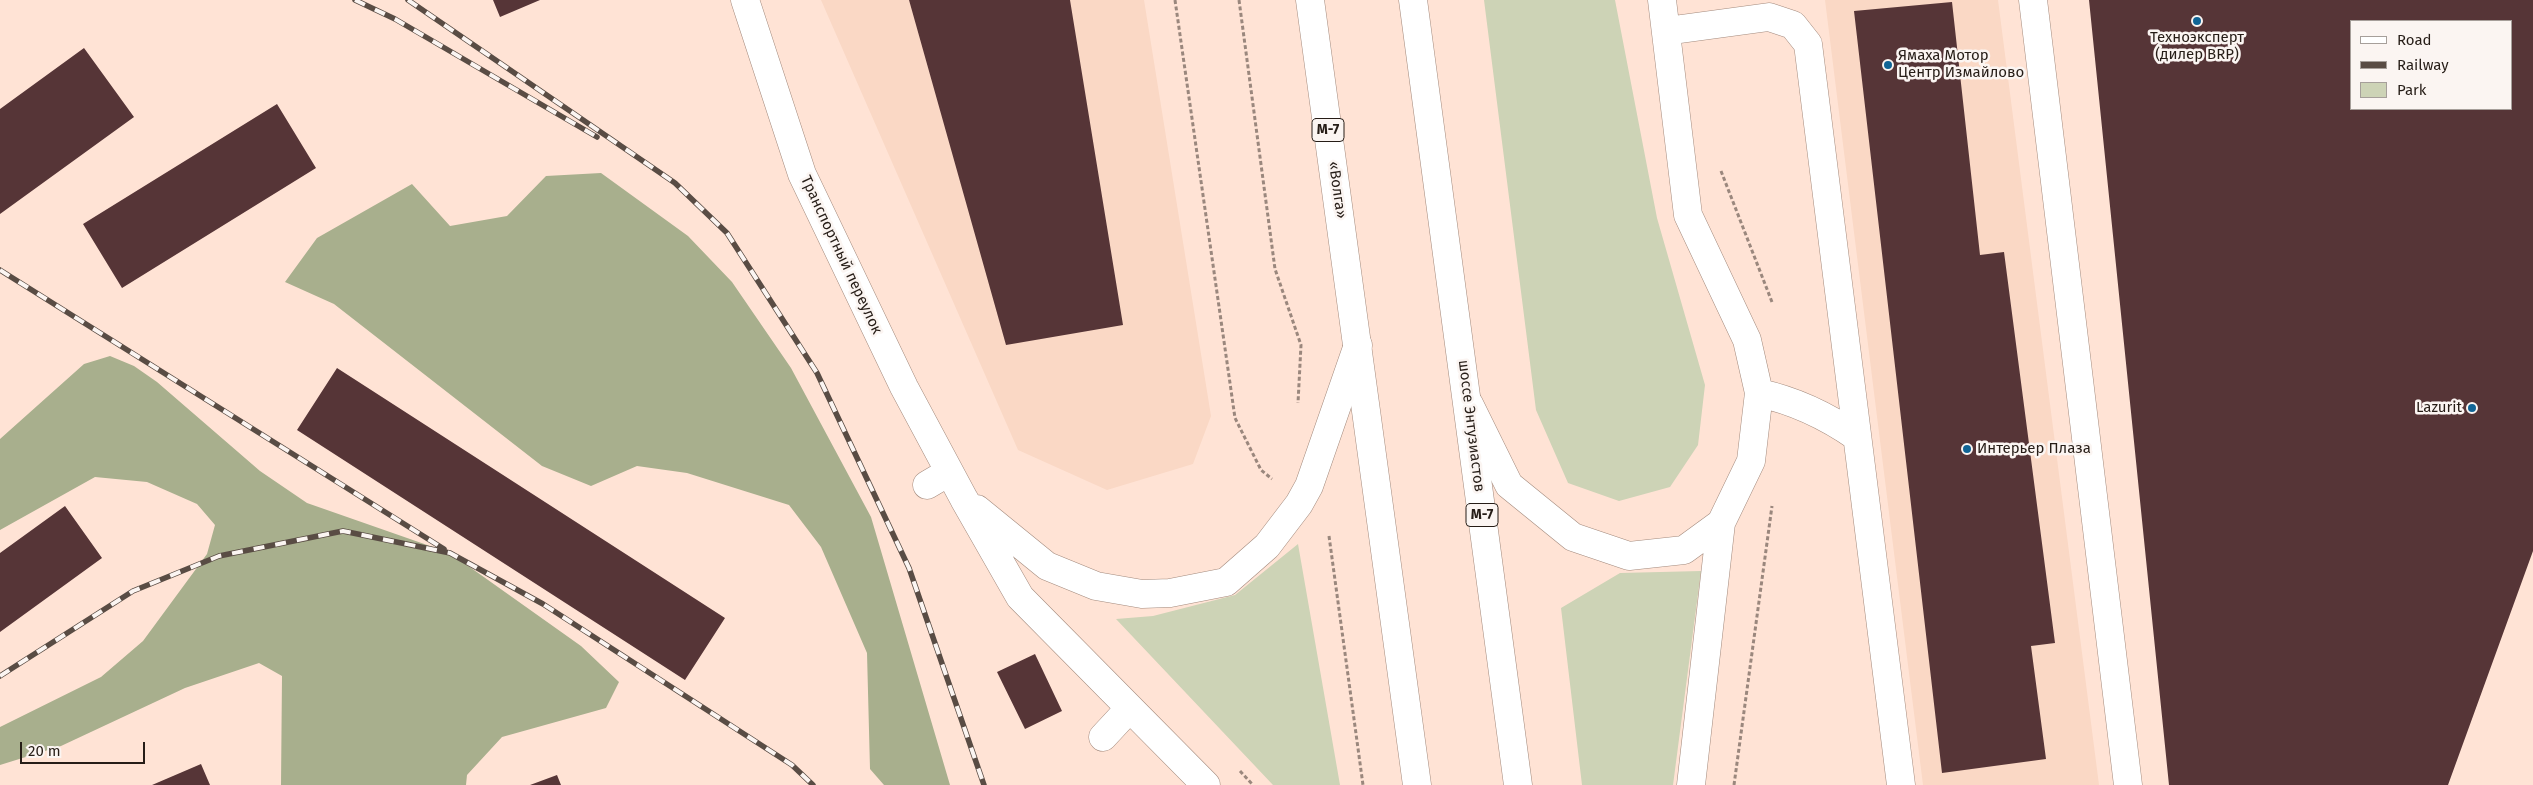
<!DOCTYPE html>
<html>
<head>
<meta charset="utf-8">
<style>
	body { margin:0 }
	#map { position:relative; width:2533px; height:785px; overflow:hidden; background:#ffe3d5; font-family:"Fira Sans",sans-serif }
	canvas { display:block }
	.legend { position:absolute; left:2350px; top:20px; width:162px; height:90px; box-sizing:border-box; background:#fbf5f2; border:1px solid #a69f9a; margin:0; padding:6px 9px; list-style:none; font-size:15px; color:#261d17 }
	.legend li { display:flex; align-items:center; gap:10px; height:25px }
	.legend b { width:25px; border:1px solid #a69f9a }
	.scale { position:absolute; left:20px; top:742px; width:125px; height:22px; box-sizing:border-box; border:2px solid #261d17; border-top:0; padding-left:6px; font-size:15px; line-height:18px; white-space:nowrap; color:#261d17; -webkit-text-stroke:4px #fbf5f2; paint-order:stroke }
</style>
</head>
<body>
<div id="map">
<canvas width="2533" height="785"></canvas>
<ul class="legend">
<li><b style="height:6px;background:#fff"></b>Road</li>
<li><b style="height:6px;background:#594c44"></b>Railway</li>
<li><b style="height:14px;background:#cdd3b6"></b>Park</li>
</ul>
<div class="scale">20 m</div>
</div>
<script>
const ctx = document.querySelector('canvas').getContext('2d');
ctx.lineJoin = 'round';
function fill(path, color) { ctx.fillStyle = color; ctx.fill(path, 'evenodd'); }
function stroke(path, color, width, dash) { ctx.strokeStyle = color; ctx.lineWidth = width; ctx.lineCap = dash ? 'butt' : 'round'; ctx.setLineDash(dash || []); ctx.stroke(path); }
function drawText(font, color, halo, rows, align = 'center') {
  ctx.font = font + ' "Fira Sans",sans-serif'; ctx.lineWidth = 5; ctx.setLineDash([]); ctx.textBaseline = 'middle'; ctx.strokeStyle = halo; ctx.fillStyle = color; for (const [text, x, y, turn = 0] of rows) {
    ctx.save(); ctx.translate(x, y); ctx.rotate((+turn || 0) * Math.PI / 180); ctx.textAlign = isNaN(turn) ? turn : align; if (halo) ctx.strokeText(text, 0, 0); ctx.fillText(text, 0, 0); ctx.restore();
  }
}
fill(new Path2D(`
	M821,0H1144L1211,416L1193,464L1107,490L1018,450Z
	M1825,0H1998L2099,785H1923Z`), '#fad8c5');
fill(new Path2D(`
	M1484,0H1615L1657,218L1705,385L1698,445L1670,487L1619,501L1568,483L1536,410Z
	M1298,544L1340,785H1273L1116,619L1153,616L1235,595Z
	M1701,571L1673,785H1582L1561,608L1620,573Z`), '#cdd3b6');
fill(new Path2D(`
	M601,173L688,236L732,282L791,368L871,517L950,785H884L870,769L867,653L821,547L789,505L687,473L637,466L591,486L542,466L334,304L285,282L317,238L412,184L450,226L507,216L546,176Z
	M110,356L134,366L157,382L260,471L307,503L450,553L581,646L619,682L606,708L502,737L467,775L466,785H281L282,676L259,663L185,688L61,746L0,765V727L101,677L143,641L207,554L215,525L197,504L147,482L95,477L0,530V439L84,364Z`), '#a8af8d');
fill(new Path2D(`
	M493,0H540L500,17Z
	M909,0H1070L1123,325L1006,345Z
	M2089,0H2533V551L2448,785H2169ZM2352,21H2512V109H2352Z
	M1952,2L1980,255L2004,252L2055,643L2031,646L2046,759L1942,773L1854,11Z
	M84,48L134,117L0,214V109Z
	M277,104L316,168L122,288L83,224Z
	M337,368L725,618L685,680L297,430Z
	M65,506L102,558L0,632V553Z
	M1035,654L1062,711L1025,729L997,672Z
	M201,764L210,785H152Z
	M557,775L561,785H530Z`), '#563537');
const minor = new Path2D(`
	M745,0L802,174L904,387L964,499L1020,597L1206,785
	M1662,0L1688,215L1747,340L1759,393L1751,461L1721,523L1691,785
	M2033,0L2128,785
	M1666,31L1769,17L1793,25L1808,44L1901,785
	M1759,393C1796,401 1827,416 1857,437
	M1469,404L1509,485L1573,537L1629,556L1684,550L1721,523
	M927,485L949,472
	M977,509L1047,566L1096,586L1142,594L1170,593L1226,582L1267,546L1299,504L1309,486L1358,345
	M1103,737L1129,709`);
const highway = new Path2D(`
	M1310,0L1417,785
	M1413,0L1518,785`);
stroke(minor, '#a38a7d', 29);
stroke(highway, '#a38a7d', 29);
stroke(new Path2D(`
	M1175,0L1235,418L1261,470L1272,479
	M1239,0L1275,269L1301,345L1298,403
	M1721,171L1772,302
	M1329,536L1363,785
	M1240,771L1253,785
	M1734,785L1772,506`), '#9a877d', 3, [4, 2.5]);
stroke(minor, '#fff', 28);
stroke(highway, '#fff', 28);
const rail = new Path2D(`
	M355,0L395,19L597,137
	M408,0L675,183L727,233L817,373L909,568L984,785
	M0,270L444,549
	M0,676L133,591L219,556L343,531L450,553L543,604L792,765L813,785`);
stroke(rail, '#594c44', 5.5);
stroke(rail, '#fbf5f2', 4, [11]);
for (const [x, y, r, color] of [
	[2197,21,5,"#106495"],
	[1888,65,5,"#106495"],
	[2472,408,5,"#106495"],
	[1967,449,5,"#106495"]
]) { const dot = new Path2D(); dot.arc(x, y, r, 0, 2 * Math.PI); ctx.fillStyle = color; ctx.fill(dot); stroke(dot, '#fbf5f2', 2); }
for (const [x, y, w] of [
	[1328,130,32],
	[1482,515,32]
]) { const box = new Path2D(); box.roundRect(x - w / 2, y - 11.5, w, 23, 4); ctx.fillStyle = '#fbf5f2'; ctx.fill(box); stroke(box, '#261d17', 1); }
drawText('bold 14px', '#261d17', null, [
	["М-7",1328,130],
	["М-7",1482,515]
]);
drawText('15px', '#261d17', '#fbf5f2', [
	["Техноэксперт",2197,38,"center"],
	["(дилер BRP)",2197,55,"center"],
	["Ямаха Мотор",1898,56],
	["Центр Измайлово",1898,73],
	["Lazurit",2462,408,"right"],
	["Интерьер Плаза",1977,449]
], 'left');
drawText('15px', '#261d17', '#fbf5f2', [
	["«Волга»",1337,190,82],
	["Транспортный переулок",841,255,65],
	["шоссе Энтузиастов",1471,426,83]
]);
</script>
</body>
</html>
